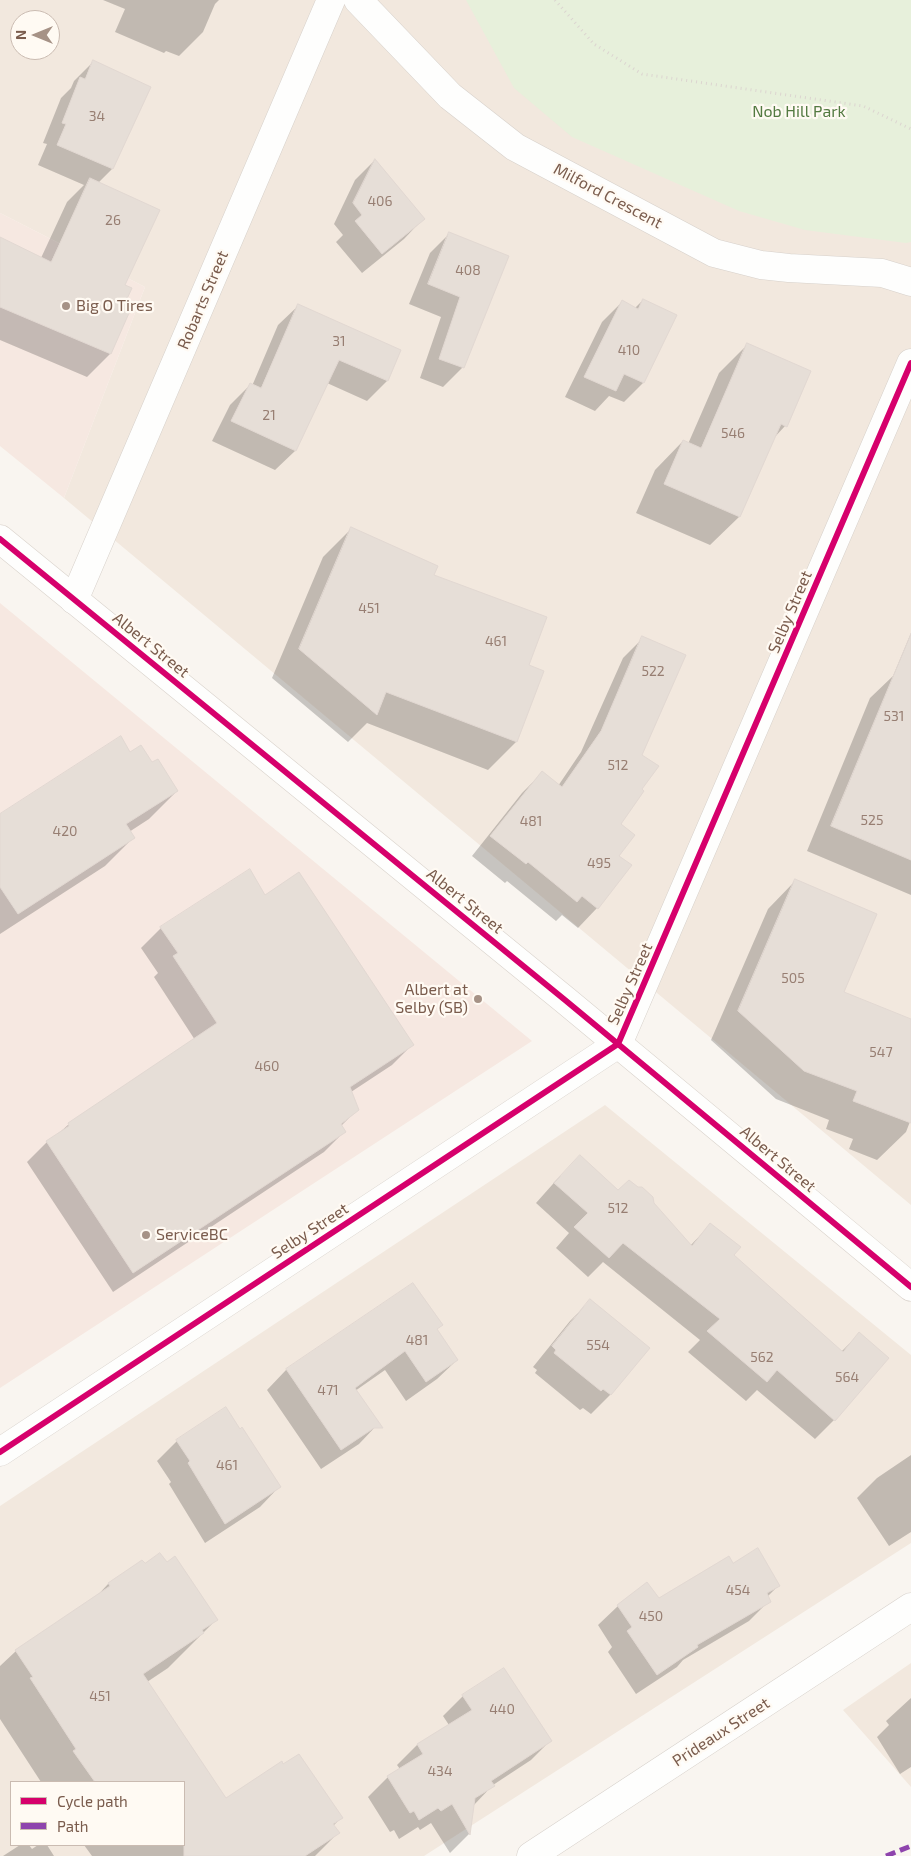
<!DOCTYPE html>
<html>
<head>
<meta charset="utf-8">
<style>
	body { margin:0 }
	#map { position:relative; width:911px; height:1856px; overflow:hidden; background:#f9f5f0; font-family:"Exo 2",sans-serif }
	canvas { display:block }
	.legend { position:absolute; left:10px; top:1781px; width:175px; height:65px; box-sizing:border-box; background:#fffaf3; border:1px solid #cabbb1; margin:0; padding:6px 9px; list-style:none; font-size:15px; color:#7a5c4d }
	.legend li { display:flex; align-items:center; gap:10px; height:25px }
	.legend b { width:25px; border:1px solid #cabbb1 }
	.north { position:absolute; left:10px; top:10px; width:50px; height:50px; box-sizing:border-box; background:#fffaf3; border:1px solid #cabbb1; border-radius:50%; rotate:270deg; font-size:14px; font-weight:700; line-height:20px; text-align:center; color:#7a5c4d }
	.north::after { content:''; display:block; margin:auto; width:18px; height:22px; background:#a69286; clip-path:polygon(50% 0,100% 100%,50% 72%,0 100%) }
</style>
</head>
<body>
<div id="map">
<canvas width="911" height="1856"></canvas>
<ul class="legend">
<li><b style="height:6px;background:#d6006c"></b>Cycle path</li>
<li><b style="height:6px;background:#8e44ad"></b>Path</li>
</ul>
<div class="north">N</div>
</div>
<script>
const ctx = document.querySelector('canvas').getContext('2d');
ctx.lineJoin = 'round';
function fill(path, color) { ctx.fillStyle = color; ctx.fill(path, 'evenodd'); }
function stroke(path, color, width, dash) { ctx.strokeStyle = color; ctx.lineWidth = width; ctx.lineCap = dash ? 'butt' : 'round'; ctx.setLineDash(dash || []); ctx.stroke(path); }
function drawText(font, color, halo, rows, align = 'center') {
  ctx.font = font + ' "Exo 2",sans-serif'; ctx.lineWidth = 4.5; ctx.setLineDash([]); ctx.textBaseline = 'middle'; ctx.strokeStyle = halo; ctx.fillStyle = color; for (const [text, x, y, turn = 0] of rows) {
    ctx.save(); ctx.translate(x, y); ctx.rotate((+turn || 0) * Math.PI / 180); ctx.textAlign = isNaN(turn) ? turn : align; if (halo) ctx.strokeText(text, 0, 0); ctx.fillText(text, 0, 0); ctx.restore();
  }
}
fill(new Path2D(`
	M0,0H911V1205L64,498L145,287L0,213ZM20,20H50V50H20Z
	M605,1105L911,1355V1543L424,1856H0V1506ZM11,1782H184V1845H11Z
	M911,1663V1787L843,1710Z`), '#f2e8de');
fill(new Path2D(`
	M0,213L145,287L64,498L0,446Z
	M0,603L532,1041L0,1388Z`), '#f6e8e1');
fill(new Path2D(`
	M466,0H911V242L906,243L805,230L739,211L572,137L514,88Z`), '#e7f0db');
fill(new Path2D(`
	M103,0H219L215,4L203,32L179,56L166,51L164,53L115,32L125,9Z
	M93,62L150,88L112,169L98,183L123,286L124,302L131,305L110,354L87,377L0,340V238L41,258L67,202L84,185L38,165L47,144L43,143L61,98L71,88L74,81Z
	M375,160L423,219L404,239L362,273L336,242L343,235L334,224L355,180Z
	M450,233L507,256L463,367L443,387L420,378L441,317L409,304L430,253Z
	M643,300V383L624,402L609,396L595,411L565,397L602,322L622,302L635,308Z
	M298,306L400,351L387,381L367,401L327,383L295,451L275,470L212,441L230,405L250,385L252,386L278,325Z
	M747,345L809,372L785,426L773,439L739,517L710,545L636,513L655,470L683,441L688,444L719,373Z
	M351,529L433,575L527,666L542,671L516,742L488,770L367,723L348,742L272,678L323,557Z
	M911,633V895L807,851L870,698L893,676Z
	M643,638L640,789L620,825L618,856L597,908L578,928L562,915L556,921L507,881L505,883L472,856L522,793L542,773L558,786L581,752L623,658Z
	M130,753L152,764L177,791L149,819L129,832L133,838L105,866L0,934V815Z
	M796,880L842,993L911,1020V1119L906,1132L877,1160L849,1149L853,1139L826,1129L829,1120L776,1099L711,1040L768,909Z
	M264,897L412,1045L392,1065L351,1092L357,1110L341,1126L344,1132L324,1152L113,1292L27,1162L47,1142L58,1134L69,1124L195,1040L154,977L158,973L141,948L161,928Z
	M560,1176L653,1203L690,1246L710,1225L732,1255L841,1352L859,1334L834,1420L815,1439L757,1390L746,1401L688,1352L700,1340L603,1262L588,1277L556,1248L569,1233L536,1203Z
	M413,1284L436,1330L457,1360L437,1379L406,1401L385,1370L355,1391L378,1424L359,1444L321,1469L267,1390L286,1370Z
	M590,1301L611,1394L591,1414L583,1408L580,1410L535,1373L537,1370L533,1367L570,1321Z
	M177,1441L279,1487L260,1507L205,1543L169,1484L171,1482L157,1461Z
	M911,1455V1532L889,1546L857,1498L877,1478Z
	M142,1561L216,1620L168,1668L147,1682L226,1800L341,1818L333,1826L338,1833L315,1856H92L84,1845H184V1782H41L0,1719V1666L16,1651L96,1597L108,1584Z
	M778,1586L767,1597L769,1601L749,1621L683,1660L677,1667L636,1694L608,1652L612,1647L598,1625L618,1606Z
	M463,1696L551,1740L531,1760L493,1785L473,1806L469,1834L450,1853L431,1823L420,1830L418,1827L399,1839L394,1830L390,1832L368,1797L388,1777L400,1769L397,1765L417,1745L449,1725L443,1716Z
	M911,1698V1767L900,1774L877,1737L889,1725L886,1721Z
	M20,1845H29L32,1849L38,1845H47L54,1856H3Z`), '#0003');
const building = new Path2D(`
	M93,60L151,87L113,169L57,145L66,124L62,123L80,77L85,79Z
	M375,159L425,219L382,254L355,221L362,215L353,203Z
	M90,178L160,210L125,285L132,288L126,301L133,304L111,354L0,307V237L51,262Z
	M449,232L509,256L464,368L439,359L460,297L428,284Z
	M643,299L677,315L644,383L624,374L616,391L584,377L622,300L638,309Z
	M298,304L401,350L388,381L339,360L296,451L231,421L250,383L261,388Z
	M747,343L811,371L787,427L781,424L740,517L664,484L683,440L701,448Z
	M351,527L438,566L434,575L547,617L529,665L544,671L517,742L386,692L377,715L299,649Z
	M911,634V860L831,826Z
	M642,636L686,655L642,755L659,766L642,789L644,791L621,824L635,835L619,856L632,865L598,909L582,896L577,902L528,862L526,864L490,836L542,771L562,787L601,731Z
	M121,736L130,752L141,745L152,762L158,759L178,791L126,824L135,838L18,914L0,887V814Z
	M250,869L265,895L299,872L414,1045L350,1087L359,1110L341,1124L346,1132L133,1273L46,1141L69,1126L68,1123L217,1023L173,956L178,953L160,927Z
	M795,879L877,914L844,992L911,1019V1123L853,1101L857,1091L804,1071L738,1011Z
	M580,1155L618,1190L629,1180L638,1187H642L653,1197L654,1203L692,1246L710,1223L741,1247L734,1255L843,1352L859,1332L889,1358L835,1421L777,1370L767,1382L707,1331L720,1319L623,1243L609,1258L574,1227L588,1213L554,1183Z
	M413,1283L443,1325L437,1329L458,1360L426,1382L405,1351L355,1388L383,1428H374L341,1450L286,1369Z
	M590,1299L650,1348L611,1395L603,1389L601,1391L554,1353L556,1350L552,1346Z
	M226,1407L240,1429L242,1427L281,1487L225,1524L188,1463L190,1461L176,1440Z
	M758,1548L780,1586L767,1593L771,1602L697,1645L698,1647L657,1675L627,1631L632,1627L617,1605L647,1582L659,1598L729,1556L733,1563Z
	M160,1553L167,1562L175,1556L218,1620L202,1630L204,1633L143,1674L226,1798L282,1761L283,1764L299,1754L343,1818L333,1824L340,1833L305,1856H184V1782H95L73,1751L76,1749L30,1678L33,1677L15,1650L110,1586L108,1583L142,1560L145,1563Z
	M504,1668L552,1741L491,1781L495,1786L475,1798L470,1835L452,1804L441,1811L438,1808L419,1820L414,1811L410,1813L387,1776L423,1754L417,1744L472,1710L462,1695Z`);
fill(building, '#e6ded7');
stroke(building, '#e2d8d2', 1);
const street = new Path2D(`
	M358,0L450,96L515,147L714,253L761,265L789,268L882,273L911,282
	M74,600L331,0
	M0,1452L618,1044L911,363
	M531,1856L911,1607`);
const secondary = new Path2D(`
	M0,539L565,1000L911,1287`);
stroke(street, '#d7d1cb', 29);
stroke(secondary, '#d9d2cb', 29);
stroke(new Path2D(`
	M555,0L594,44L642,74L863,106L911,129`), '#dcd5d0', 3, [1, 4]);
stroke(street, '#fefefd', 28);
stroke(secondary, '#fefefd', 28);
stroke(new Path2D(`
	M886,1856L911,1846`), '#8e44ad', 5, [10, 5]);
stroke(new Path2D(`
	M0,539L565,1000L911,1287
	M0,1452L618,1044L911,363`), '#d6006c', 6);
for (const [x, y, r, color] of [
	[66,306,5,"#a69286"],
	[478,999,5,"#a69286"],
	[146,1235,5,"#a69286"]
]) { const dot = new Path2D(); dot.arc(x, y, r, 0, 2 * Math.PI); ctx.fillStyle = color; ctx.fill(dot); stroke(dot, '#fffaf3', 2); }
drawText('14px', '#977e72', null, [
	["34",97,116],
	["406",380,201],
	["26",113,220],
	["408",468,270],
	["31",339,341],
	["410",629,350],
	["21",269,415],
	["546",733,433],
	["451",369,608],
	["461",496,641],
	["522",653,671],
	["531",894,716],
	["512",618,765],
	["525",872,820],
	["481",531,821],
	["420",65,831],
	["495",599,863],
	["505",793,978],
	["547",881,1052],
	["460",267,1066],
	["512",618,1208],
	["481",417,1340],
	["554",598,1345],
	["562",762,1357],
	["564",847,1377],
	["471",328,1390],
	["461",227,1465],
	["454",738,1590],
	["450",651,1616],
	["451",100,1696],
	["440",502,1709],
	["434",440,1771]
]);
drawText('16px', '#537a41', '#fffaf3', [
	["Nob Hill Park",799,112]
]);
drawText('16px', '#7a5c4d', '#fffaf3', [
	["Milford Crescent",608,196,28],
	["Robarts Street",203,300,-67],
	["Selby Street",790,612,-67],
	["Albert Street",151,645,39],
	["Albert Street",465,901,39],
	["Selby Street",630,984,-66],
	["Albert Street",778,1159,40],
	["Selby Street",310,1231,-33],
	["Prideaux Street",721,1732,-33]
]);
drawText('16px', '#7a5c4d', '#fffaf3', [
	["Big O Tires",76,306],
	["Albert at",468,990,"right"],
	["Selby (SB)",468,1008,"right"],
	["ServiceBC",156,1235]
], 'left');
</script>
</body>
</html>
